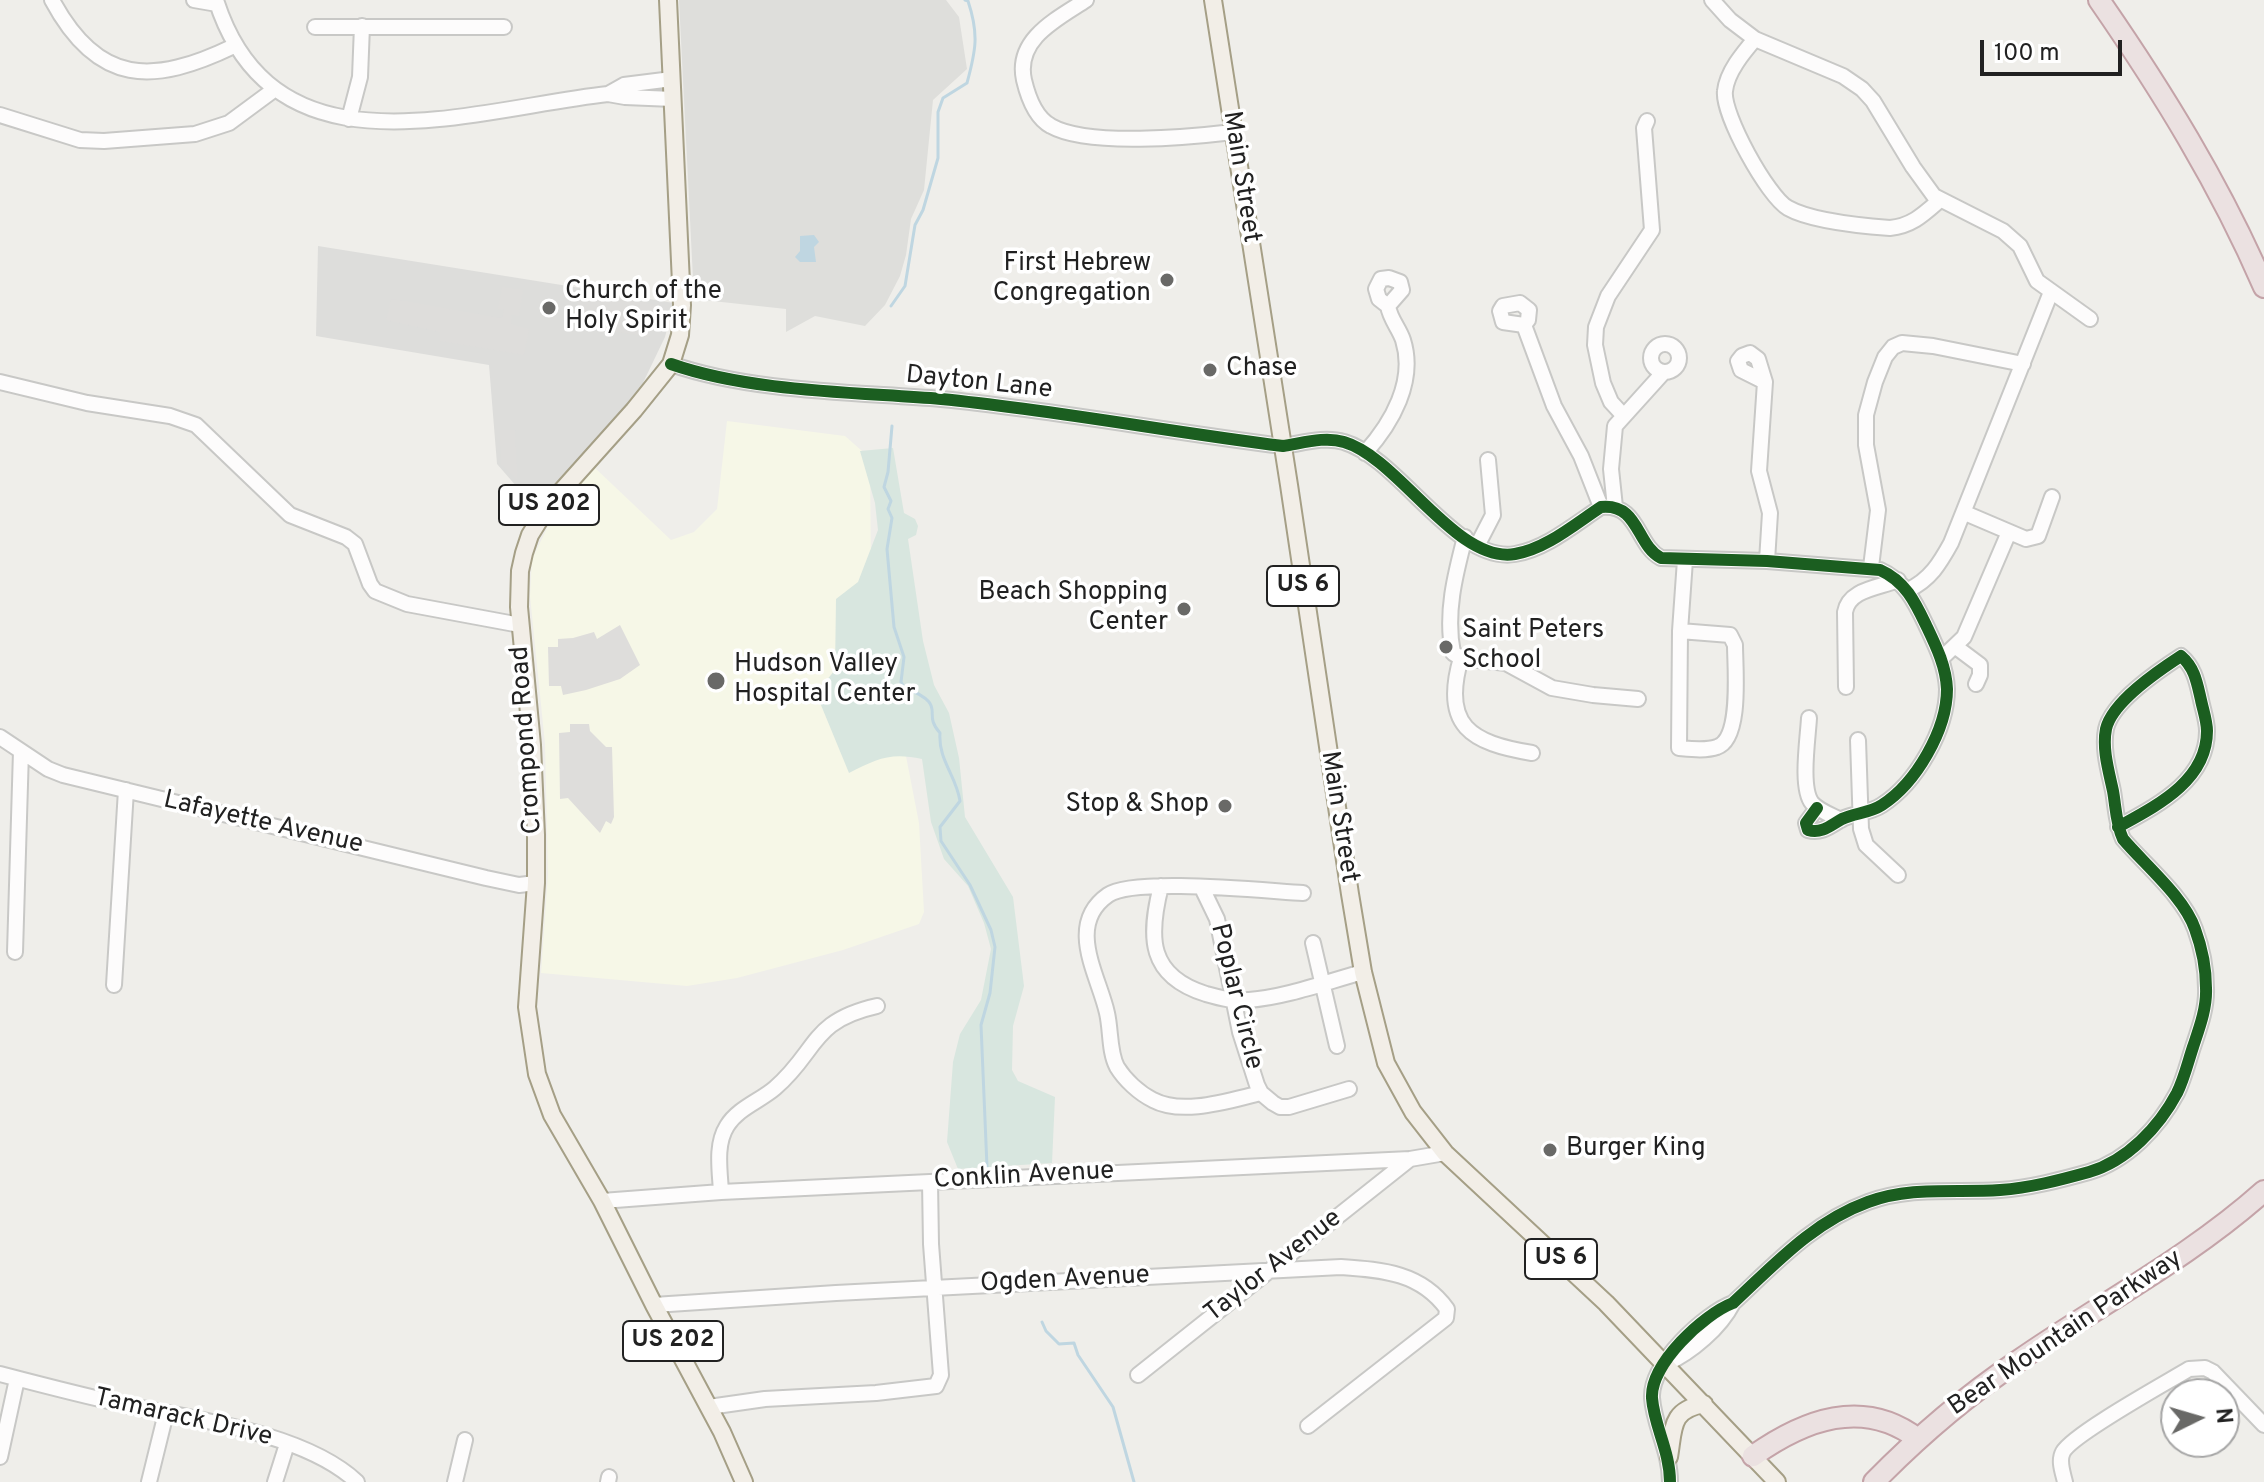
<!DOCTYPE html>
<html>
<head>
<meta charset="utf-8">
<style>
	body { margin:0 }
	#map { position:relative; width:2264px; height:1482px; overflow:hidden; background:#efeeea; font-family:Overpass,sans-serif }
	canvas { display:block }
	.north { position:absolute; left:2160px; top:1378px; width:80px; height:80px; box-sizing:border-box; background:#fff; border:2px solid #a6a6a6; border-radius:50%; rotate:85deg; font-size:22px; font-weight:700; line-height:32px; text-align:center; color:#212121 }
	.north::after { content:''; display:block; margin:auto; width:28px; height:36px; background:#696967; clip-path:polygon(50% 0,100% 100%,50% 72%,0 100%) }
	.scale { position:absolute; left:1980px; top:40px; width:142px; height:36px; box-sizing:border-box; border:4px solid #212121; border-top:0; padding-left:10px; font-size:24px; line-height:28px; white-space:nowrap; color:#212121; -webkit-text-stroke:6px #fff; paint-order:stroke }
</style>
</head>
<body>
<div id="map">
<canvas width="2264" height="1482"></canvas>
<div class="north">N</div>
<div class="scale">100 m</div>
</div>
<script>
const ctx = document.querySelector('canvas').getContext('2d');
ctx.lineJoin = 'round';
function fill(path, color) { ctx.fillStyle = color; ctx.fill(path, 'evenodd'); }
function stroke(path, color, width, dash) { ctx.strokeStyle = color; ctx.lineWidth = width; ctx.lineCap = dash ? 'butt' : 'round'; ctx.setLineDash(dash || []); ctx.stroke(path); }
function drawText(font, color, halo, rows, align = 'center') {
  ctx.font = font + ' Overpass,sans-serif'; ctx.lineWidth = 7; ctx.setLineDash([]); ctx.textBaseline = 'middle'; ctx.strokeStyle = halo; ctx.fillStyle = color; for (const [text, x, y, turn = 0] of rows) {
    ctx.save(); ctx.translate(x, y); ctx.rotate((+turn || 0) * Math.PI / 180); ctx.textAlign = isNaN(turn) ? turn : align; if (halo) ctx.strokeText(text, 0, 0); ctx.fillText(text, 0, 0); ctx.restore();
  }
}
fill(new Path2D(`
	M679,0H946L959,17L967,69L933,100L924,190L911,219L906,255L900,276L885,305L865,326L815,316L786,332V309L694,299Z`), '#dededb');
fill(new Path2D(`
	M727,421L845,436L870,458L871,576L919,823L924,912L919,924L843,950L737,978L687,986L541,973L548,874L545,744L530,596L532,559L557,508L594,467L671,540L694,532L717,509Z`), '#f6f7e7');
fill(new Path2D(`
	M318,246L674,303L665,337L641,387L611,426L537,510L497,464L489,365L316,336Z`), '#dddddb');
fill(new Path2D(`
	M893,448L904,513L915,519L918,526L916,535L908,539L923,641L934,685L949,713L959,758L965,817L1013,897L1024,986L1013,1026L1012,1070L1018,1081L1055,1097L1052,1163L958,1169L947,1142L953,1062L960,1034L981,1000L991,949L984,923L968,886L944,859L931,822L922,759C890,752 877,759 849,773L816,693L835,670L836,599L858,582L878,530L875,503L860,451Z`), '#d8e6df');
fill(new Path2D(`
	M502,287L523,290L519,316L512,315L511,324L529,329L524,355L440,341V332L386,320L391,299L502,318L504,310L498,309Z
	M589,293L658,305L649,337L575,325L579,297L587,298Z
	M500,430H515L518,481L501,465Z
	M620,625L640,665L620,679L586,690L563,695L561,686H549L548,647H558V639L573,638L594,632L597,639Z
	M570,724H589L590,731L606,747H612L614,817L611,824L606,821L600,833L568,798L560,799L559,733L570,732Z`), '#dedddb');
fill(new Path2D(`
	M814,235L819,242L814,247L816,262H800L795,257L800,251V236Z`), '#bfd6e1');
stroke(new Path2D(`
	M891,306L905,286L915,225L923,210L938,158V112L943,98L967,83C976,50 979,34 968,1L965,0
	M892,426L888,472L884,487L891,501L888,509L892,518L887,549L894,627L904,657L901,682L904,687C951,707 920,711 940,733C938,760 956,775 960,801L940,827L941,841L970,885L991,930L995,947L990,993L981,1025L987,1167
	M1042,1322L1046,1331L1059,1344L1074,1343L1078,1355L1113,1407L1134,1482`), '#bfd6e1', 3);
const minor = new Path2D(`
	M52,0C98,86 153,85 234,46
	M194,0L217,4
	M216,0C274,183 470,109 608,94L625,97L673,99
	M1086,0C1057,19 1015,39 1024,80C1028,97 1036,118 1051,126C1088,147 1191,137 1233,132
	M1712,0L1730,20L1755,39L1843,76L1862,89L1873,101L1913,167L1934,196L2003,231L2020,246L2037,281L2090,319
	M315,27H504
	M1755,39C1743,53 1727,72 1725,91C1722,114 1768,197 1788,208C1811,221 1863,226 1890,228C1912,226 1924,214 1940,200
	M608,94L624,85L672,79
	M0,115L80,140L104,141L195,134L229,123L275,89
	M349,119L360,77L362,26
	M1389,278L1400,282L1402,290L1388,306L1379,299L1376,289L1381,279Z
	M1520,303L1529,310L1528,320L1524,325L1503,322L1500,311L1503,306Z
	M1524,325L1554,406L1581,456L1601,507
	M1651 358a14 14 0 1 1 28 0a14 14 0 1 1-28 0Z
	M1750,353L1758,359L1765,382L1741,370L1738,361L1742,356Z
	M671,364C751,392 855,392 941,399C1055,410 1169,432 1283,446C1303,443 1325,436 1344,442C1399,458 1456,564 1515,554C1546,549 1575,524 1601,507C1639,503 1636,545 1661,558L1767,561L1880,570C1905,581 1915,602 1926,625C1936,646 1946,666 1947,689C1947,730 1916,783 1882,805C1870,813 1855,813 1842,819C1831,825 1822,834 1808,830L1806,823L1817,808
	M0,382L87,403L170,416L196,425L290,515L346,537L355,544L370,584L375,591L407,604L520,625
	M1765,382L1759,471L1770,513L1767,561
	M1623,415L1611,402L1603,383L1595,345L1596,327L1608,296L1652,230L1644,128L1647,121
	M1365,453C1392,423 1416,381 1403,340C1399,328 1390,319 1388,306
	M1615,507L1611,469L1615,426L1662,374
	M1965,513L2026,539L2038,536L2052,497
	M1477,546L1493,515L1488,460
	M1871,567L1878,510L1866,445V415L1875,382L1885,357L1893,347L1902,343L1933,346L2023,364
	M1908,590C1930,580 1940,563 1951,543L2051,292
	M1680,631L1730,635L1735,645C1735,668 1742,739 1717,747C1706,751 1690,749 1679,748Z
	M1680,631L1685,560
	M1956,647L1980,665V675L1976,684
	M1461,658L1506,663L1552,688L1593,695L1638,699
	M1461,658C1441,726 1471,743 1532,753
	M1461,658L1453,653C1445,614 1455,575 1465,537
	M1942,658L1964,637L2009,532
	M1846,687L1845,612C1849,589 1879,588 1898,580
	M1809,718C1808,738 1800,788 1812,803C1819,811 1831,815 1841,820
	M0,737L48,769L63,775L486,878L519,885L536,883
	M1858,740L1861,829L1866,845L1898,875
	M1161,886C1148,937 1148,976 1206,994C1220,998 1235,1002 1249,1000C1287,997 1326,982 1363,972
	M1202,888L1217,919L1240,1032L1257,1085L1261,1093L1273,1103L1280,1107H1289L1349,1089
	M1313,943L1337,1046
	M15,952L21,751
	M114,985L126,790
	M1261,1093C1230,1100 1183,1116 1153,1100C1139,1093 1125,1080 1117,1067C1109,1052 1111,1030 1107,1013C1099,976 1065,925 1108,895C1133,877 1266,891 1303,893
	M721,1192C720,1171 715,1145 727,1126C738,1108 760,1101 775,1088C818,1051 810,1021 877,1006
	M602,1201L721,1192L1410,1159L1445,1153
	M654,1305L836,1293L1341,1267C1384,1270 1421,1273 1447,1309L1446,1318L1308,1426
	M1666,1364C1692,1352 1720,1328 1733,1303
	M0,1374C42,1385 84,1396 126,1405C194,1419 305,1433 357,1482
	M1138,1375L1410,1159
	M709,1407L765,1399L876,1393L936,1386L941,1375L931,1244L930,1182
	M0,1457L17,1379
	M149,1482L166,1413
	M275,1482L287,1444
	M455,1482L465,1440
	M608,1482L609,1477
	M1670,1482C1670,1451 1654,1426 1652,1398C1650,1364 1704,1314 1733,1303C1775,1264 1813,1222 1868,1202C1911,1186 1955,1193 2000,1190C2030,1188 2060,1180 2089,1172C2127,1161 2159,1127 2177,1093C2184,1079 2188,1062 2193,1047C2199,1029 2207,1008 2206,988C2206,968 2202,948 2195,929C2184,897 2145,865 2123,839C2116,824 2116,808 2113,791C2109,772 2102,749 2106,729C2112,702 2158,671 2181,656C2195,668 2197,683 2201,700C2203,710 2207,721 2207,731C2207,781 2156,806 2118,827
	M2065,1482C2063,1473 2058,1461 2063,1452C2073,1434 2166,1383 2189,1369L2205,1368L2213,1372L2264,1425`);
const major = new Path2D(`
	M668,0L682,305L680,335L671,364L634,410L548,506L530,535L524,553L520,571L519,607L532,745L536,835V883L527,1007L537,1074L552,1115L602,1201L654,1305L722,1432L744,1482
	M1213,0L1289,485L1350,894L1363,972L1386,1063L1413,1112L1445,1153L1606,1303L1777,1482
	M1669,1457C1674,1428 1670,1410 1704,1404`);
const highway = new Path2D(`
	M2099,0C2162,91 2220,185 2264,287
	M1753,1456C1804,1420 1863,1397 1918,1439
	M1874,1482C1918,1437 1966,1396 2018,1361C2100,1304 2189,1258 2264,1191`);
stroke(minor, '#c8c8c6', 18);
stroke(major, '#a59f86', 20);
stroke(highway, '#c4a3a8', 24);
stroke(minor, '#fdfcfc', 14);
stroke(major, '#f2eee7', 16);
stroke(highway, '#ebe1e1', 20);
stroke(new Path2D(`
	M671,364C751,392 855,392 941,399C1055,410 1169,432 1283,446C1303,443 1325,436 1344,442C1399,458 1456,564 1515,554C1546,549 1575,524 1601,507C1639,503 1636,545 1661,558L1767,561L1880,570C1905,581 1915,602 1926,625C1936,646 1946,666 1947,689C1947,730 1916,783 1882,805C1870,813 1855,813 1842,819C1831,825 1822,834 1808,830L1806,823L1817,808
	M1670,1482C1670,1451 1654,1426 1652,1398C1650,1364 1704,1314 1733,1303C1775,1264 1813,1222 1868,1202C1911,1186 1955,1193 2000,1190C2030,1188 2060,1180 2089,1172C2127,1161 2159,1127 2177,1093C2184,1079 2188,1062 2193,1047C2199,1029 2207,1008 2206,988C2206,968 2202,948 2195,929C2184,897 2145,865 2123,839C2116,824 2116,808 2113,791C2109,772 2102,749 2106,729C2112,702 2158,671 2181,656C2195,668 2197,683 2201,700C2203,710 2207,721 2207,731C2207,781 2156,806 2118,827`), '#1b5e20', 12);
for (const [x, y, r, color] of [
	[1167,280,8,"#696967"],
	[549,308,8,"#696967"],
	[1210,370,8,"#696967"],
	[1184,609,8,"#696967"],
	[1446,647,8,"#696967"],
	[716,681,10,"#696967"],
	[1225,806,8,"#696967"],
	[1550,1150,8,"#696967"]
]) { const dot = new Path2D(); dot.arc(x, y, r, 0, 2 * Math.PI); ctx.fillStyle = color; ctx.fill(dot); stroke(dot, '#fff', 3); }
for (const [x, y, w] of [
	[549,505,100],
	[1303,586,72],
	[1561,1259,72],
	[673,1341,100]
]) { const box = new Path2D(); box.roundRect(x - w / 2, y - 20, w, 40, 6); ctx.fillStyle = '#fff'; ctx.fill(box); stroke(box, '#212121', 2); }
drawText('bold 24px', '#212121', null, [
	["US 202",549,505],
	["US 6",1303,586],
	["US 6",1561,1259],
	["US 202",673,1341]
]);
drawText('26px', '#212121', '#fff', [
	["Main Street",1240,177,81],
	["Dayton Lane",979,384,6],
	["Crompond Road",528,740,-94],
	["Main Street",1338,817,81],
	["Lafayette Avenue",263,824,13],
	["Poplar Circle",1235,997,76],
	["Conklin Avenue",1024,1177,-3],
	["Taylor Avenue",1274,1267,-38],
	["Ogden Avenue",1065,1281,-3],
	["Bear Mountain Parkway",2066,1334,-34],
	["Tamarack Drive",183,1419,13]
]);
drawText('26px', '#212121', '#fff', [
	["First Hebrew",1151,265,"right"],
	["Congregation",1151,295,"right"],
	["Church of the",565,293],
	["Holy Spirit",565,323],
	["Chase",1226,370],
	["Beach Shopping",1168,594,"right"],
	["Center",1168,624,"right"],
	["Saint Peters",1462,632],
	["School",1462,662],
	["Hudson Valley",734,666],
	["Hospital Center",734,696],
	["Stop & Shop",1209,806,"right"],
	["Burger King",1566,1150]
], 'left');
</script>
</body>
</html>
